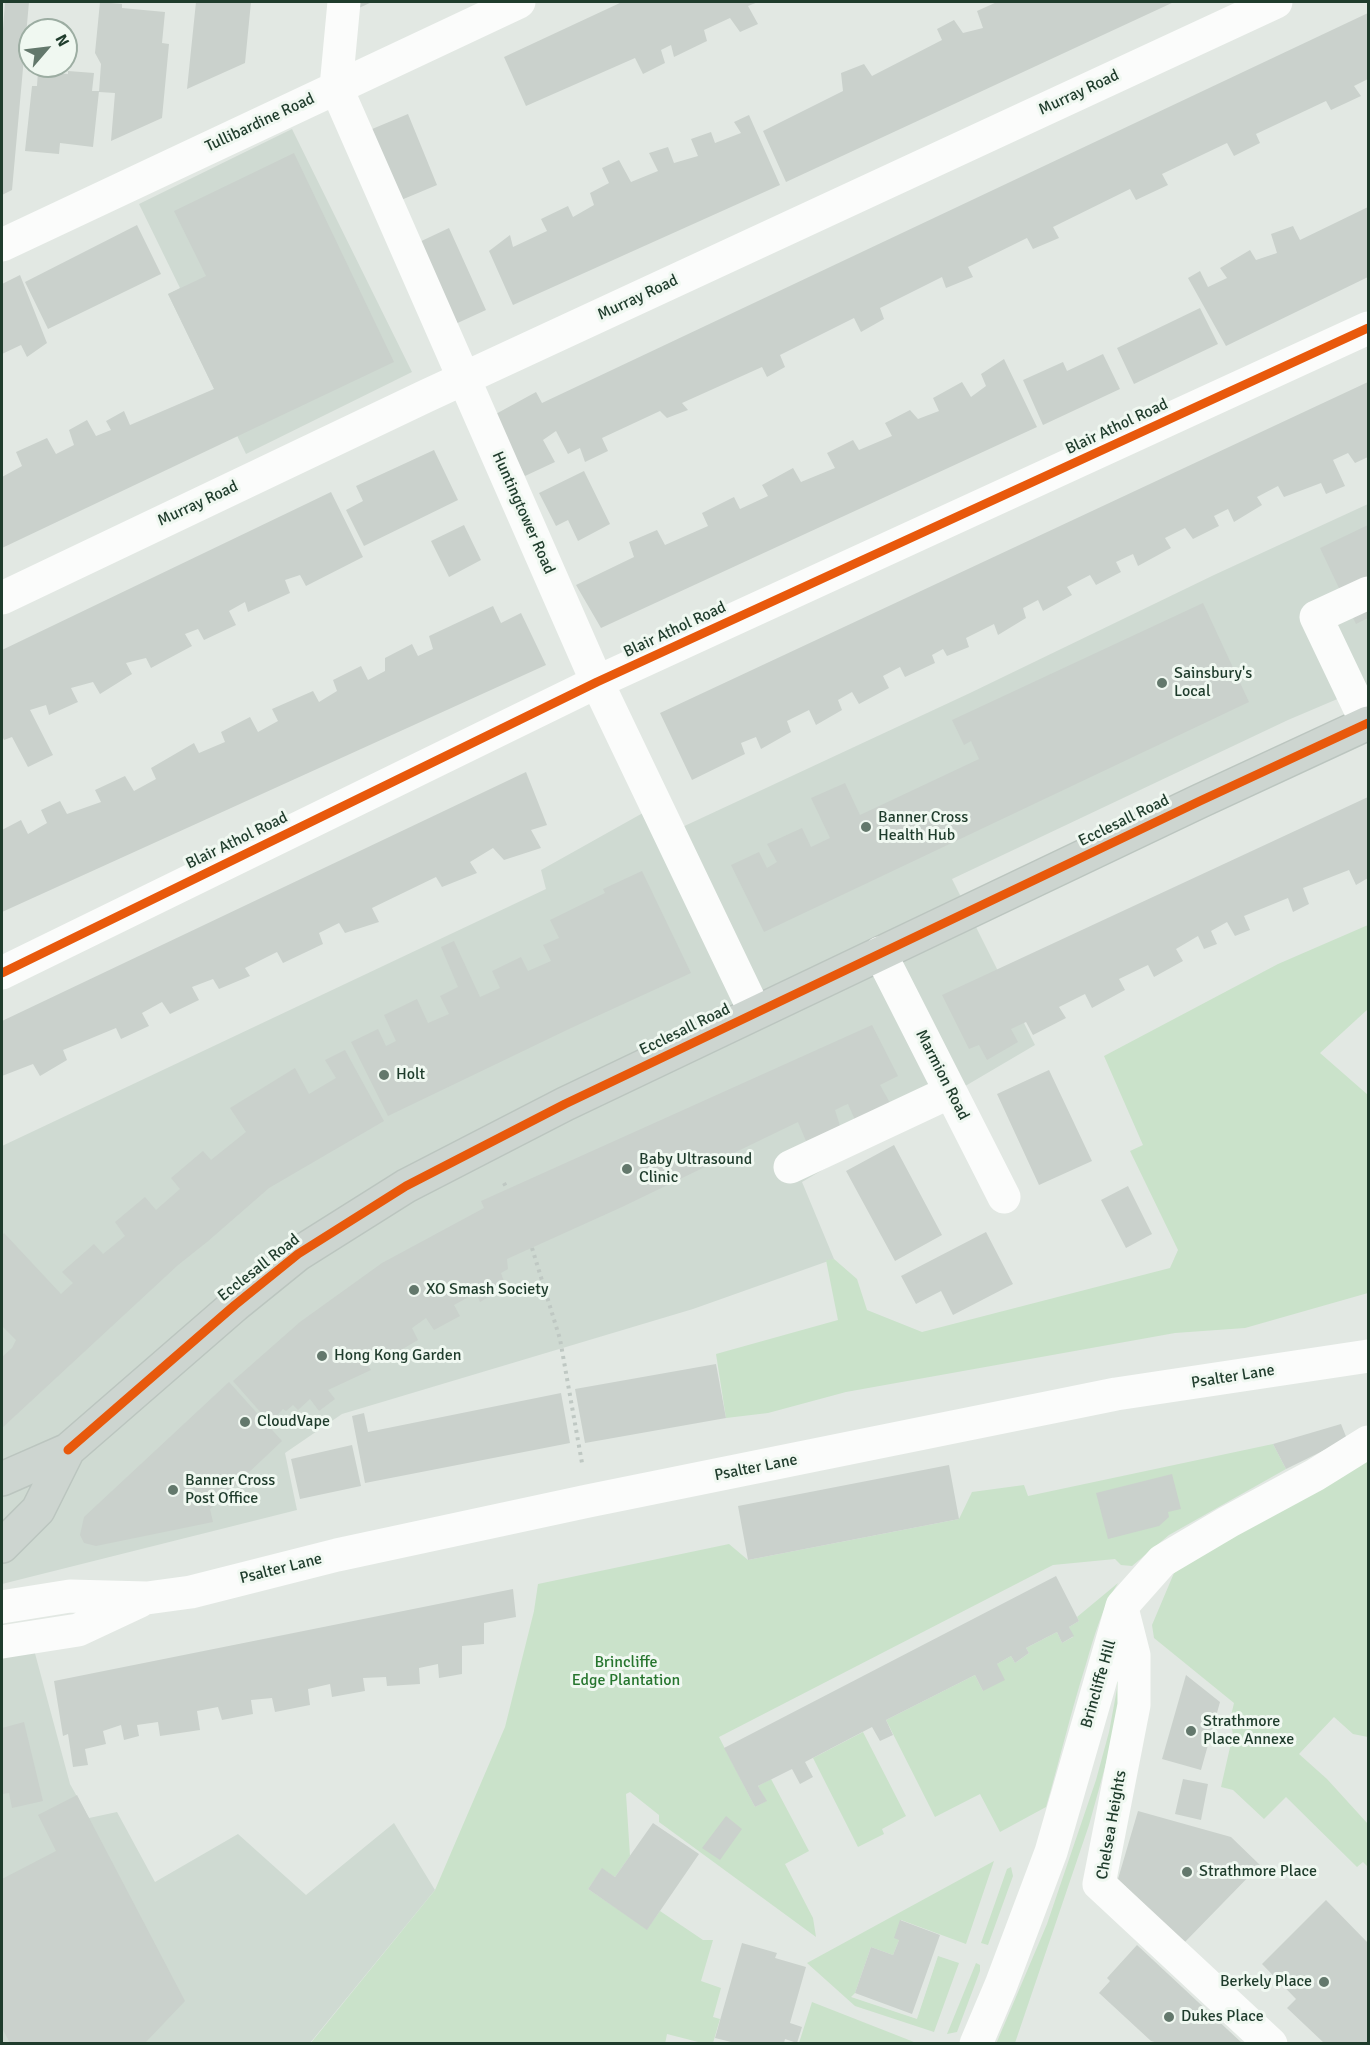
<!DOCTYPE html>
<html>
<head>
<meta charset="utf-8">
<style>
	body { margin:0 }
	#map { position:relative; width:1370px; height:2045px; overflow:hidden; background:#e2e8e3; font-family:Signika,sans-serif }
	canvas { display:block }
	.frame { position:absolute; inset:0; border:3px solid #1f3c2c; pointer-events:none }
	.north { position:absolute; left:18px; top:18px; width:60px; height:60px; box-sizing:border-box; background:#f0f8f1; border:2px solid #9cada2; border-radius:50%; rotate:62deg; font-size:16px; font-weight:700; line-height:24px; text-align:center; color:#1f3c2c }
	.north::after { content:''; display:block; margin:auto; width:21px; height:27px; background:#63786c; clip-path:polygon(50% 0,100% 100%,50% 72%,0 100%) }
</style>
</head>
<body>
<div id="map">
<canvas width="1370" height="2045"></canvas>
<div class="frame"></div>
<div class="north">N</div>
</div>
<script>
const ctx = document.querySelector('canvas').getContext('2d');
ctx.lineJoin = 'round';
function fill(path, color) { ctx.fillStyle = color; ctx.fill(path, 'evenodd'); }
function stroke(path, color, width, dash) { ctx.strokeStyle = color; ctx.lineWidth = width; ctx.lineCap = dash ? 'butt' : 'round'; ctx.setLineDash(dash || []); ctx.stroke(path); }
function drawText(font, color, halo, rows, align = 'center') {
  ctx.font = font + ' Signika,sans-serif'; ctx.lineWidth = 6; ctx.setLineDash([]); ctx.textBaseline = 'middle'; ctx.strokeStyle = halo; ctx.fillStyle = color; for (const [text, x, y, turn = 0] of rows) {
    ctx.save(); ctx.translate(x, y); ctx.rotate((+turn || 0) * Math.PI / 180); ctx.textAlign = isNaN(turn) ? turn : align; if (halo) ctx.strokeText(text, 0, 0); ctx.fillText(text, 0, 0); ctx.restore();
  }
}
fill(new Path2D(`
	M292,129L412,372L246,454L168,294L180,288L139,204Z
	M1368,504V686L1288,720L952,879L1035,1045L802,1182L834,1259L693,1309L342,1414L285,1453L297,1510L2,1584V1146L546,889L541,870L650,809L663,836L970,693L1214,575Z
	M29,1631L70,1784L89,1818L117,1812L155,1882L238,1834L306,1895L394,1823L435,1890L310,2043H2V1640Z`), '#cfdad2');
fill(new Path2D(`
	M1368,925V1009L1320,1053L1368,1095V1293L1245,1328L1175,1333L846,1392L768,1413L726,1418L716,1354L838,1320L826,1260L834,1259L857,1279L867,1310L922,1332L1170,1268L1178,1250L1130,1151L1143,1145L1104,1056L1278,964Z
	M1273,1444L1286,1469L1169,1535L1132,1566L1121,1565L1115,1559L1053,1565L719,1737L755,1807L766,1801L758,1786L771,1779L809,1851L785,1864L813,1918L816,1937L659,1822V1815L630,1792L626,1794L630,1856L615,1877L602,1869L588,1889L647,1929L660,1911L703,1940H713L701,1981L721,1988L713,2017L720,2019L713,2043H702L667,2034L665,2044H310L435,1890L505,1727L534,1611L538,1584L729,1544L748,1560L959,1519L972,1492L1024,1485L1028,1496Z
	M1368,1461V1737L1353,1734L1334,1717L1299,1754L1327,1779L1368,1824V1867L1363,1862L1357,1867L1286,1797L1264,1819L1233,1790L1221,1787L1233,1734L1230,1720L1234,1703L1154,1638L1152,1625L1174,1573L1230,1534Z
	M1118,1583C1102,1608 1094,1636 1086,1664C1071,1711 1060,1759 1046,1807L1000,1832L980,1794L935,1817L886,1720L975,1675L983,1691L997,1664L1011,1656L1015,1663L1029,1653L1026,1648L1057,1632L1062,1643L1073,1637L1069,1627L1079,1621L1077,1617Z
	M1127,1655L1113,1738L1089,1825L1015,2043L996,2044L1047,1924L1096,1780L1109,1732L1117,1689V1666Z
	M863,1732L906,1816L882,1829L884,1834L858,1847L813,1758Z
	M994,1861L966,1944L901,1920L899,1940L893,1955L871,1947L855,1993L851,1997L917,2019L938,1956L959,1963L934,2032L855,2006L807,1963Z
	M1011,1867L1013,1876L988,1945L981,1943L1007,1869Z
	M976,1963L980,1965V1971L957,2032L947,2034Z
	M812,2002L914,2042L918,2043H799Z`), '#cae2ca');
fill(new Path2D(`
	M5,2H29L12,190L2,195V42Z
	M100,2L122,4V8L165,12L162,43L169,44L162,118L111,141L115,93L99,92L101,64L95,53Z
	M196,2H251L245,63L187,89Z
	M351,2H372L350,12Z
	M622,2H758L748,6L758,24L740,32L730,18L704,30L707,41L674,57L671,45L661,50L665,63L643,74L635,58L526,106L504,57Z
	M997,2H1174L786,182L763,131L843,91L841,73L864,64L872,76L942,40L937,29L954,20L963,33L983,28L977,11Z
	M1368,13V79L1354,86L1361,96L1331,110L1326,101L1256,134L1260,143L1234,156L1227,143L1162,174L1168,185L1136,200L1130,189L1053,227L1059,238L1033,249L1027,238L968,267L973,277L946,288L942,277L880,308L884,319L861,332L854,318L780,355L785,367L767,377L762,367L682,403L688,410L667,418L660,411L602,438L608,451L585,462L580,448L568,454L556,431L543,440L555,462L525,476L494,415L536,392L542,403Z
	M38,71L68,74V71L94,73L92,91H99L93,147L60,143L59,154L25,151L32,86H37Z
	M408,114L437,185L394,203L365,132Z
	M749,115L780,185L513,305L489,251L510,235L513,247L547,231L541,219L568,206L573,217L594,205L590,193L609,183L602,168L619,160L631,182L658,171L649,153L668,147L674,163L698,156L691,139L711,132L715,143L741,133L734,122Z
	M294,153L394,362L2,548V477L22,466L16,452L47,438L56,454L74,445L69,430L87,420L96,436L111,430L106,421L124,411L130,425L214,389L168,294L206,276L174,211Z
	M1368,207V277L1226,346L1188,278L1200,271L1208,287L1227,278L1220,268L1250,250L1256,260L1277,253L1271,234L1293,226L1300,240Z
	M137,225L161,274L48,329L25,282Z
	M449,228L486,310L451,326L413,245Z
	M20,275L47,343L27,357L21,345L2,354V284Z
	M1200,308L1218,344L1134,384L1117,348Z
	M1103,354L1120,389L1043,425L1023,380L1063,362L1067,371Z
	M1004,359L1037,427L601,628L576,585L634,557L629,542L657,530L665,545L708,526L702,513L734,497L740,509L768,496L762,485L793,468L801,482L835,468L827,453L853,440L859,450L892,436L885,423L910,410L918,419L939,411L933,398L962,382L971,397L986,386L981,374Z
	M1368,382V457L1355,463L1348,453L1333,460L1345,486L1326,494L1321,483L1284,497L1278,486L1257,497L1262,505L1234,522L1228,509L1214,516L1219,526L1193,539L1185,528L1165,538L1171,548L1138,566L1133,554L1116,562L1121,572L1096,585L1090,575L1067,587L1072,595L1043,611L1038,600L1023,608L1026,618L998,635L994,624L966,638L969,647L947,656L943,649L932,655L935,663L905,677L900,667L883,676L889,688L859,704L852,692L838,700L842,710L816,725L809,710L787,721L791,732L761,749L756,737L741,743L745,754L692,780L660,713Z
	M434,450L458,500L364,546L346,510L363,501L356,486Z
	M584,471L610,524L578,541L568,520L556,526L539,493Z
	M331,492L363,557L306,586L300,575L285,580L290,593L248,612L245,602L229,611L236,625L204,640L198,629L185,634L192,646L151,668L146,658L126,663L132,674L100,694L93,682L71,688L78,702L49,715L46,705L30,710L53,755L28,767L12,737L4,740L2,736V650Z
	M464,525L481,560L449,577L431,541Z
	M1368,525V618L1356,624L1320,548Z
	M1203,603L1249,702L764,932L731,865L759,852L767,868L777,862L767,844L802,828L811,847L830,838L811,798L845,783L860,815L979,759L971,741L964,745L952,720Z
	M493,606L501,623L521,613L546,665L2,912V830L21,820L28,834L47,823L41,810L60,801L67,814L101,802L95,790L125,776L134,791L156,779L151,768L194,743L199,753L225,742L221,732L250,717L258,732L278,721L272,709L313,691L319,702L337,691L333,680L361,666L368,680L385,671V658L412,644L418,656L433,649L429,636Z
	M526,772L547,825L531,830L541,848L504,860L493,848L470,862L477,873L442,887L436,877L372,908L379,922L345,933L339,923L319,933L323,944L283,963L277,952L245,968L250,976L219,989L213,979L192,987L199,1000L170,1014L162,1002L142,1013L149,1026L121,1039L116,1028L63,1050L67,1060L40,1076L33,1064L2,1076V1021Z
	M1368,797V878L1356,885L1349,870L1303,888L1309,904L1293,912L1288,898L1244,916L1250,930L1235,936L1227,922L1211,931L1217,944L1204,949L1198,936L1176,949L1183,961L1154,977L1148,965L1119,979L1125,990L1092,1008L1085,994L1059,1007L1066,1018L1033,1035L1026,1022L1011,1029L1018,1042L987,1060L979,1045L969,1049L942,995Z
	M642,871L691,973L569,1029L388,1116L351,1042L378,1029L386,1046L396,1041L384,1015L417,999L428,1023L449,1014L440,996L458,987L441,947L454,941L480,997L500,988L492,971L521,957L528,971L551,961L543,945L559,938L550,920L605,893L603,889Z
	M872,1025L898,1076L880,1085L890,1103L855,1120L848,1104L843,1106L835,1110L840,1126L806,1141L798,1122L622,1207L507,1259L508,1269L501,1273L506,1287L480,1302L476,1293L454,1305L460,1316L434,1330L426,1318L412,1328L418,1340L382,1361L375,1352L364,1360L371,1370L328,1390L335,1399L319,1411L310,1399L298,1410L293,1405L286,1411L283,1409L270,1423L233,1381L300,1322L382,1263L484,1208L481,1201Z
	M345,1050L384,1121L269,1188L207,1242L178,1265L2,1428V1357L12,1348L16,1340L2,1326V1236L4,1233L61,1294L73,1283L62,1272L94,1244L103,1254L125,1236L115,1222L145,1197L156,1210L180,1189L171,1178L203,1151L211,1160L246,1132L230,1108L295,1068L309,1094L336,1078L325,1060Z
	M1049,1070L1092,1161L1039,1185L997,1094Z
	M894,1145L942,1235L895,1261L846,1171Z
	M1128,1186L1152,1234L1126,1248L1101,1200Z
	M986,1232L1013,1284L953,1315L941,1291L916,1304L901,1276Z
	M716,1364L726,1418L585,1443L575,1389Z
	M229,1382L282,1441L210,1509L213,1522L96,1546L84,1543L80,1535L84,1517Z
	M561,1393L570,1443L365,1483L352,1416L364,1413L368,1432Z
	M1341,1424L1347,1439L1286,1469L1273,1444Z
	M352,1445L361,1486L300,1499L291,1459Z
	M949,1465L959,1519L748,1560L738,1506Z
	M1172,1474L1181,1509L1168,1512L1169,1517L1159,1526L1108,1539L1096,1493Z
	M1056,1576L1079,1621L1069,1627L1074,1636L1062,1643L1057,1632L1026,1648L1029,1653L1015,1663L1011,1656L997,1664L1005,1680L983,1691L975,1675L886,1720L893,1735L880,1741L872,1727L805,1762L813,1777L800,1784L792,1769L758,1786L767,1801L755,1807L724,1748Z
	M513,1589L516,1617L484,1623V1644L462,1646V1674L439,1678L438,1664L419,1668L420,1684L387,1686L386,1677L363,1678L365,1691L332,1697L330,1684L308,1689L310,1705L275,1712L272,1698L251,1700L253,1714L222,1720L218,1707L197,1711L200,1730L160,1736L158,1722L137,1725L139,1736L124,1740L121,1725L103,1731L106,1744L85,1749L88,1765L73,1767L68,1734L63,1736L54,1681Z
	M1186,1675L1220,1702L1201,1770L1162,1759Z
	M24,1722L43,1801L12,1808L9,1793L2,1794V1728Z
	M1183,1779L1208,1784L1201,1820L1175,1814Z
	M77,1795L185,2001L145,2043H10L2,2028V1879L56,1851L38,1815Z
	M1138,1811L1231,1837L1260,1865L1184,1943L1118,1879Z
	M726,1816L742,1829L720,1860L702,1848Z
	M653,1823L699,1854L647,1930L588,1889L602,1868L615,1877Z
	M1326,1900L1368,1943V2043H1324L1287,2008L1296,1999L1262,1964Z
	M900,1920L940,1935L912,2014L855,1993L871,1947L893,1955L899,1940L894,1938Z
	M742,1943L777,1953L775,1958L806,1967L790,2023L802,2027L797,2043L785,2039L784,2043H735L715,2038Z
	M1137,1945L1242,2043H1158L1151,2041L1099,1993L1110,1981L1107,1978Z`), '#cad1cc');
const major = new Path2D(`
	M2,1479L68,1450L235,1305L298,1254L406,1186L565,1104L1200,801L1368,723
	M2,1546L38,1510L68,1450`);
stroke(major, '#bbc5bf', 36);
stroke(new Path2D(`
	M504,1183L507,1189
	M532,1248L560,1339L582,1463`), '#bfc8c3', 4, [3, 4.5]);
stroke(new Path2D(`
	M344,2L336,87L597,682L755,1012
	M2,245L519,2
	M2,598L426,396L1276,2
	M1367,724L1316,617L1368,593
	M880,953L1004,1197
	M2,973L597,682L1368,328
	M790,1167L950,1092
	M2,1607L70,1596L147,1598L191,1592L337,1555L588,1501L1116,1394L1368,1356
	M1122,1608L1134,1655V1705L1099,1884L1271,2044
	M2,1642L78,1630L140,1601
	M976,2044L1001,1985L1051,1852L1122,1606L1162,1561L1228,1522L1315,1475L1368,1442`), '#fbfcfb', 33);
stroke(major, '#cdd5d0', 33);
stroke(new Path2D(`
	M2,973L597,682L1368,328
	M68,1450L235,1305L298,1254L406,1186L565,1104L1200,801L1368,723`), '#e8590c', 9);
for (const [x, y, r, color] of [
	[1162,683,6,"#63786c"],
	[866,827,6,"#63786c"],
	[384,1075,6,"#63786c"],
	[627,1169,6,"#63786c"],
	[414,1290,6,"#63786c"],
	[322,1356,6,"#63786c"],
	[245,1422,6,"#63786c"],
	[173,1490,6,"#63786c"],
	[1191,1731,6,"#63786c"],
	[1187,1872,6,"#63786c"],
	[1324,1982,6,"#63786c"],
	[1169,2017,6,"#63786c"]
]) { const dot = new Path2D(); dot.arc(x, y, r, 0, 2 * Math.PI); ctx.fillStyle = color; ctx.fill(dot); stroke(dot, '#f0f8f1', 2); }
drawText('16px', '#1f3c2c', '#f0f8f1', [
	["Murray Road",1079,93,-25],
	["Tullibardine Road",260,123,-25],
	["Murray Road",638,298,-25],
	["Blair Athol Road",1117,427,-25],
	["Murray Road",198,504,-25],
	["Huntingtower Road",523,513,66],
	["Blair Athol Road",675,630,-25],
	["Ecclesall Road",1124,821,-26],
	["Blair Athol Road",237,841,-26],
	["Ecclesall Road",685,1030,-26],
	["Marmion Road",942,1075,63],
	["Ecclesall Road",259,1268,-38],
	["Psalter Lane",1233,1377,-9],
	["Psalter Lane",756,1468,-11],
	["Psalter Lane",281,1569,-14],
	["Brincliffe Hill",1099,1684,-74],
	["Chelsea Heights",1112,1825,-80]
]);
drawText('16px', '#1f3c2c', '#f0f8f1', [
	["Sainsbury's",1174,674],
	["Local",1174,692],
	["Banner Cross",878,818],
	["Health Hub",878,836],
	["Holt",396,1075],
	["Baby Ultrasound",639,1160],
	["Clinic",639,1178],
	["XO Smash Society",426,1290],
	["Hong Kong Garden",334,1356],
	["CloudVape",257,1422],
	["Banner Cross",185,1481],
	["Post Office",185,1499],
	["Strathmore",1203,1722],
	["Place Annexe",1203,1740],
	["Strathmore Place",1199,1872],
	["Berkely Place",1312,1982,"right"],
	["Dukes Place",1181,2017]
], 'left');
drawText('16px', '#27762f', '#f0f8f1', [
	["Brincliffe",626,1663],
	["Edge Plantation",626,1681]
]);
</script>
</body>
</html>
